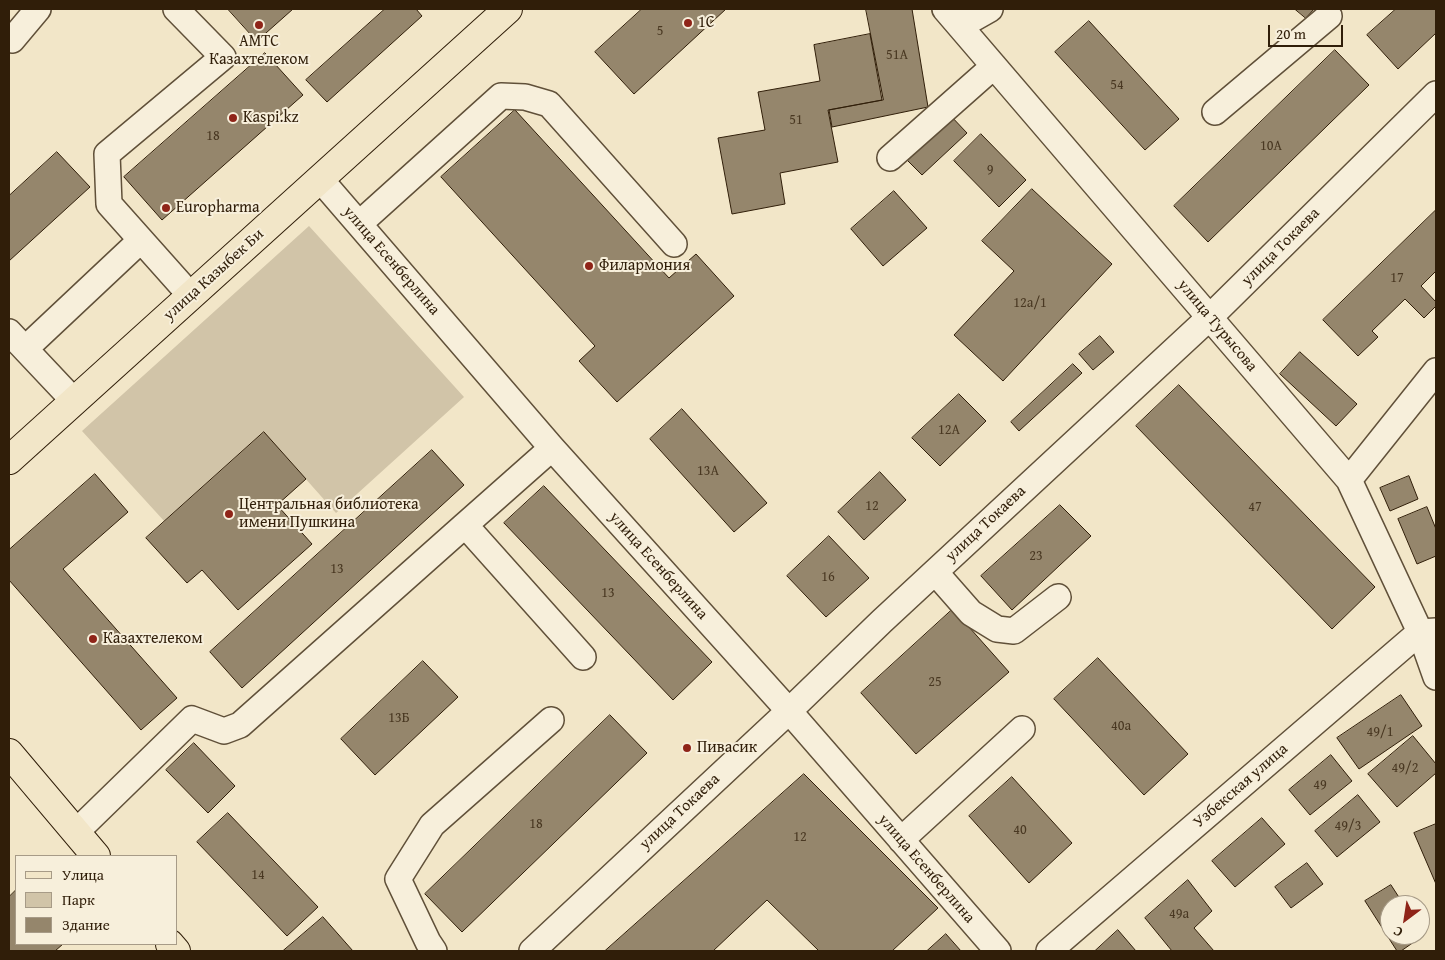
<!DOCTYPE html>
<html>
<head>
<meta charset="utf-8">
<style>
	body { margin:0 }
	#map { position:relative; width:1445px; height:960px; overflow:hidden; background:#f2e6c8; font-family:"Gentium Book Plus",serif }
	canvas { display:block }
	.frame { position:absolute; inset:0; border:10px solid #301e09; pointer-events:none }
	.legend { position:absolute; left:15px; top:855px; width:162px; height:90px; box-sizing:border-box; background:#f7efdb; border:1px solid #a79b87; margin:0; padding:6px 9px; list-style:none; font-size:15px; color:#301e09 }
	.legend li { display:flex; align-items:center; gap:10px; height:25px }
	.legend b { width:25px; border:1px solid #a79b87 }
	.north { position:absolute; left:1380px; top:895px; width:50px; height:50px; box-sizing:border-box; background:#f7efdb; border:1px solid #a79b87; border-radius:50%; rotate:211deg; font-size:14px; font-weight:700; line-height:20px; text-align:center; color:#301e09 }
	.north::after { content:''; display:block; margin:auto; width:18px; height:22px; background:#8f2418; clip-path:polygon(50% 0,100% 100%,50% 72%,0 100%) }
	.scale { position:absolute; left:1268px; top:25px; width:75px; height:22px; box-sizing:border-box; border:2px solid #301e09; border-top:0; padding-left:6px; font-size:15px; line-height:18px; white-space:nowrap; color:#301e09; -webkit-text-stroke:4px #f7efdb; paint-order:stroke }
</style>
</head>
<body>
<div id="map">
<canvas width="1445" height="960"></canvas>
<div class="frame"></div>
<ul class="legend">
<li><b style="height:6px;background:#f2e6c8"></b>Улица</li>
<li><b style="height:14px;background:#d1c4a8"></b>Парк</li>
<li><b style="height:14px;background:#95866c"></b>Здание</li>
</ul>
<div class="north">С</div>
<div class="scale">20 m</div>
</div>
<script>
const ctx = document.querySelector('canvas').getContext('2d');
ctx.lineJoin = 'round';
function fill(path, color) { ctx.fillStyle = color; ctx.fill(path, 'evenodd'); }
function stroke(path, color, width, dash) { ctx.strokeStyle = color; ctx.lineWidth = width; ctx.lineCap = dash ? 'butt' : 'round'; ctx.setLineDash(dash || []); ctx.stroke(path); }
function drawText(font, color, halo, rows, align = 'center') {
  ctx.font = font + ' "Gentium Book Plus",serif'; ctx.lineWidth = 4; ctx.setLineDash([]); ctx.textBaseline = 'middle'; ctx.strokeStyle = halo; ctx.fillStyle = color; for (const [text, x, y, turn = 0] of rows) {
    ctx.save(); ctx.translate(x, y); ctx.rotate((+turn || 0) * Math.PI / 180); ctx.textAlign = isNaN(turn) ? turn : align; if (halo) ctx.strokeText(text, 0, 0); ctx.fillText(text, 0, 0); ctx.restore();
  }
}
fill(new Path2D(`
	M309,226L464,397L336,513L264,432L165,522L82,431Z`), '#d1c4a8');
const building = new Path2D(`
	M228,9H293L257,41Z
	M385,9H416L422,16L327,102L306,80Z
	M642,9H726L634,94L595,52Z
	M866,9H912L928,107L832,127L829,110L883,100Z
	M1295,9H1314L1306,18Z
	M1396,9H1436V33L1398,69L1367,35Z
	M1089,21L1179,119L1145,150L1055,52Z
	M870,34L882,100L828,110L838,162L780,173L785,204L732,214L718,138L765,130L758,92L820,81L814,45Z
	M1335,50L1369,85L1208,242L1174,206Z
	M265,53L303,95L162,220L124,177Z
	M515,110L669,278L696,254L734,296L617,402L579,361L595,346L441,177Z
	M949,114L967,133L922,175L904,157Z
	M981,134L1026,180L999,207L954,161Z
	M57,152L90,187L9,261V196Z
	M1032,189L1112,264L1003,381L954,335L1014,271L982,241Z
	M894,191L927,228L883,266L851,229Z
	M1436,210V271L1421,286L1436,302V306L1424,318L1405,299L1372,331L1378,337L1358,356L1323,320Z
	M1100,336L1114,352L1093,370L1079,354Z
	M1300,352L1357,404L1336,426L1280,374Z
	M1073,364L1082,373L1019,431L1011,422Z
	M1179,385L1375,587L1332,629L1136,426Z
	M959,394L986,421L940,466L912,438Z
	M682,409L767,503L734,532L650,439Z
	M264,432L306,479L277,505L312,544L238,610L202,570L187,583L146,538Z
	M432,450L464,485L242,688L210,652Z
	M880,472L906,500L864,540L838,512Z
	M95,474L128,512L63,569L177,698L141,730L9,580V550Z
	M1409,476L1418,499L1390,511L1380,488Z
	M544,486L712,662L673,700L504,523Z
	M1060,505L1091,536L1012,610L981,576Z
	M1427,507L1436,529V556L1417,564L1398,519Z
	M829,536L869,578L826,617L787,576Z
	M953,609L1009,672L916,754L861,693Z
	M1098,658L1188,754L1144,795L1054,699Z
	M423,661L458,697L375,775L341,739Z
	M1401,695L1422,726L1359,769L1337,738Z
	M610,715L647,753L462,932L425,894Z
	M1413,736L1436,764V773L1397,807L1368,774Z
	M194,743L235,786L208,813L166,770Z
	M1331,755L1352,781L1310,815L1289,790Z
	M804,774L938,908L892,951H819L767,900L713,951H605Z
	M1012,777L1072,843L1029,883L969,816Z
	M1358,795L1380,822L1337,857L1315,831Z
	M228,813L318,907L287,936L197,842Z
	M1262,818L1285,844L1235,887L1212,861Z
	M1436,824V884L1414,833Z
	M1307,863L1323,884L1291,908L1275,887Z
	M1188,880L1212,911L1194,928L1214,951H1172L1145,918Z
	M1391,885L1404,905H1390V935H1420V930L1424,935L1401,951H1397L1365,901Z
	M16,890V944H63L55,951H9V897Z
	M323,917L353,951H283Z
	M1118,930L1136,951H1095Z
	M946,934L961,951H927Z`);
fill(building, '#95866c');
stroke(building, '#301e09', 1);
const minor = new Path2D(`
	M176,9L223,57L107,154L109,204L191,296
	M945,9L1349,480L1420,632L1436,677
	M960,26L990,9
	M12,40L38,9
	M1215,112L1329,16
	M890,158L994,66
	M320,179L552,448L789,711L998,951
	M359,224L501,96L525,97L549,104L674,244
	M9,332L74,401
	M25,349L141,240
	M552,448L465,525L583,657
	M1349,480L1436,371
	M935,572L971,613L997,629L1014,631L1058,597
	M76,832L192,719L224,731L240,725L465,525
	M901,840L1022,729
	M434,951L428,942L398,879L432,825L551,720
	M532,951L789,711L882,621L1210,317L1436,94
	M1049,951L1420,632L1436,631`);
const major = new Path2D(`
	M9,460L508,9
	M9,753L96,856
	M170,944L176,951`);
stroke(minor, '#605039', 28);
stroke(major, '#301e09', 30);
stroke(minor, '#f7efdb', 25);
stroke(major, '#f2e6c8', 28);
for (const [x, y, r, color] of [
	[688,23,5,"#8f2418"],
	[259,25,5,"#8f2418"],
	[233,118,5,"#8f2418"],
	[166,208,5,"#8f2418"],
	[589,266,5,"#8f2418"],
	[229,514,5,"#8f2418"],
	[93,639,5,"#8f2418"],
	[687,748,5,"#8f2418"]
]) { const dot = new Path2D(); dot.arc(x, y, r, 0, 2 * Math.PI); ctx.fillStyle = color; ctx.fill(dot); stroke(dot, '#f7efdb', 2); }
drawText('14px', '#493822', null, [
	["5",660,31],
	["51А",897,55],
	["54",1117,85],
	["51",796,120],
	["18",213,136],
	["10А",1271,146],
	["9",990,170],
	["17",1397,278],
	["12а/1",1030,303],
	["12А",949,430],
	["13А",708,471],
	["12",872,506],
	["47",1255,507],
	["23",1036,556],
	["13",337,569],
	["16",828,577],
	["13",608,593],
	["25",935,682],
	["13Б",399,718],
	["40а",1121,726],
	["49/1",1380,732],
	["49/2",1405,768],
	["49",1320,785],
	["18",536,824],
	["49/3",1348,826],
	["40",1020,830],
	["12",800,837],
	["14",258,875],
	["49а",1179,914]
]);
drawText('16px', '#301e09', '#f7efdb', [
	["1C",698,23],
	["АМТС",259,42,"center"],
	["Казахтелеком",259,60,"center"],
	["Kaspi.kz",243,118],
	["Europharma",176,208],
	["Филармония",599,266],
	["Центральная библиотека",239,505],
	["имени Пушкина",239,523],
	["Казахтелеком",103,639],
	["Пивасик",697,748]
], 'left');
drawText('16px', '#301e09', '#f7efdb', [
	["улица Токаева",1281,247,-45],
	["улица Есенберлина",391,261,49],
	["улица Казыбек Би",214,275,-42],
	["улица Турысова",1217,326,50],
	["улица Токаева",986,524,-43],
	["улица Есенберлина",658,566,48],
	["Узбекская улица",1241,786,-41],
	["улица Токаева",680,812,-43],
	["улица Есенберлина",926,869,49]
]);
</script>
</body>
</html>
